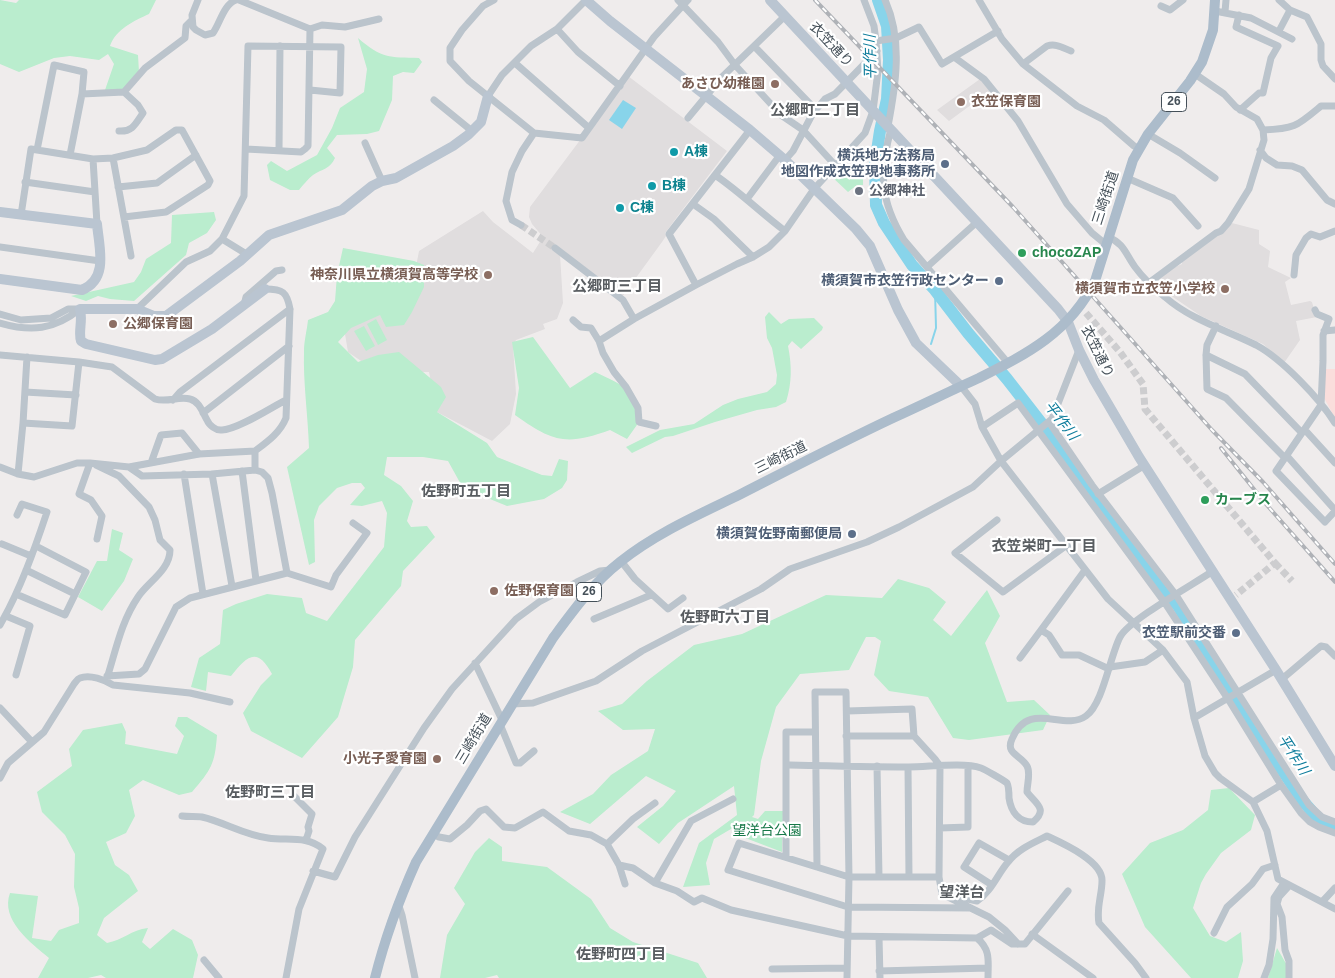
<!DOCTYPE html>
<html>
<head>
<meta charset="utf-8">
<style>
	body { margin:0 }
	canvas { display:block; background:#efecec }
</style>
</head>
<body>
<canvas width="1335" height="978"></canvas>
<script>
const ctx = document.querySelector('canvas').getContext('2d');
ctx.lineJoin = 'round';
function fill(path, color) { ctx.fillStyle = color; ctx.fill(path, 'evenodd'); }
function stroke(path, color, width, dash) { ctx.strokeStyle = color; ctx.lineWidth = width; ctx.lineCap = dash ? 'butt' : 'round'; ctx.setLineDash(dash || []); ctx.stroke(path); }
function drawText(font, color, halo, rows, align = 'center') {
  ctx.font = font + ' Helvetica,"Noto Sans JP",sans-serif'; ctx.lineWidth = 4.5; ctx.setLineDash([]); ctx.textBaseline = 'middle'; ctx.strokeStyle = halo; ctx.fillStyle = color; for (const [text, x, y, turn = 0] of rows) {
    ctx.save(); ctx.translate(x, y); ctx.rotate((+turn || 0) * Math.PI / 180); ctx.textAlign = isNaN(turn) ? turn : align; if (halo) ctx.strokeText(text, 0, 0); ctx.fillText(text, 0, 0); ctx.restore();
  }
}
fill(new Path2D(`
	M628,76L727,151L674,221L665,233L666,236L662,242L622,297L551,244L552,249L560,255L563,303L557,319L543,324L545,329L516,340L513,345L516,394L510,424L492,441L437,412L429,372H377L348,352L344,328L409,303L419,251L483,211L493,222L533,253L543,237L532,224L529,217L530,207Z
	M980,79L990,91L949,121L937,110Z
	M1232,223L1259,230V244L1270,251L1268,267L1291,278L1285,282L1291,305L1310,301L1312,302L1315,313L1317,317L1296,321L1300,340L1284,363L1263,344L1201,316L1170,295L1157,281L1173,268L1182,264V261Z`), '#e0ddde');
fill(new Path2D(`
	M1325,369H1335V418L1323,396Z`), '#fadedc');
fill(new Path2D(`
	M0,0L16,3L19,0H156L149,14C134,21 116,29 110,46L138,55L139,72L123,90H105L114,64L108,54L99,60L70,56L54,58L19,72L0,64Z
	M358,38C382,59 389,57 419,58L422,62L414,73L403,72L393,76L392,100L379,131L367,134L337,135L327,148L335,158C330,169 322,169 313,175C308,179 303,185 299,190H290L270,180L267,165L271,161L287,171L317,155L332,128L340,108L364,92L367,69Z
	M841,162L851,169L863,171V185H857L848,192L831,176Z
	M214,212L216,220L207,233L189,243L186,255L134,301L110,299L98,296L86,301L71,296L134,282L141,272L146,259L171,243L172,215Z
	M343,248L414,261L424,265V287L412,312L404,325L386,327L380,315L351,328L338,342L358,362L378,355L399,352L441,387L446,397L437,412L487,443L497,457L542,475L552,476L559,459L568,461L567,480L562,488L544,499L507,506L463,488L448,461L423,457H387L384,475L401,486L413,501L407,521L411,527L427,526L435,537L403,571L401,586L355,640L353,667L338,717L302,758L251,731L243,713L261,685L272,674C257,645 246,657 231,676L208,672L206,691L191,687L199,658L220,644L223,610L236,604L267,594L302,598L306,613L327,621L384,547L387,513L382,501L362,506L350,505L365,488L361,483H352L337,488L319,506L314,520L315,562L309,565L287,467L309,448C308,415 303,383 304,351C304,341 307,330 308,320L328,312L335,301L337,275Z
	M769,312L781,324L789,319L814,318L823,327L822,330L801,349L792,341L788,346C792,366 792,383 786,402L776,407L757,410L715,422L673,436L665,437L632,453L626,447L660,430L694,424L723,405L738,399L767,392L776,384L777,375L772,348L767,338L765,317Z
	M376,319L387,340L378,345L367,324Z
	M364,326L375,346L366,351L354,331Z
	M533,337L570,388L595,372C622,385 636,388 639,422L627,439L610,430C566,446 553,442 515,415L519,388L512,342Z
	M112,529L123,533L119,550L133,559L124,581L102,611L78,597L97,561H107Z
	M898,579L929,588L946,602L933,620L951,636L987,590L1000,616L985,643L1007,702L1034,700L1050,715L1043,730L969,740L953,738L928,697L889,691L874,675L881,641L875,637H866L849,670L800,674L776,707L761,761L754,815L752,817L758,819L765,811H783L782,852L735,834L736,826L714,839L706,863L710,885L683,887L699,843L737,815L734,786L678,823L659,844L637,827L663,806L676,791L646,776L590,824L560,812L593,794L611,775L648,751L655,729L623,730L598,711L622,704L647,681L694,645L742,634L826,595L882,598Z
	M178,717H187L217,735C215,764 211,770 192,792L179,795L143,780L129,790L135,816L126,833L106,842L115,865L129,875L138,891L104,918L97,935L107,943C123,940 131,930 148,928L142,942L150,949L173,929L192,940L198,955L193,978H106L101,975L88,978H38L49,958C31,943 0,920 10,893L38,896L32,938L51,941L59,930L79,923V908L74,887L75,854L65,835L42,812L37,792L72,766L69,749L83,730L122,723L126,732L125,744L177,754L184,736L175,726Z
	M1229,788L1255,815L1251,830L1221,853L1206,874L1201,883L1193,908L1210,936L1226,942L1241,932L1243,961L1238,978H1191L1145,927L1122,874L1150,843L1183,830L1208,810L1211,790Z
	M489,838L502,847V861L547,867L591,899L610,928L633,942L698,963L707,978H499L497,975L485,978H440L447,935L465,904L454,888L475,852Z
	M1277,948L1288,967L1286,978H1268Z`), '#baedce');
fill(new Path2D(`
	M623,100L636,108L622,129L609,120Z`), '#88d4ea');
stroke(new Path2D(`
	M931,344L936,328L935,290`), '#88d4ea', 2);
stroke(new Path2D(`
	M878,0L887,26L889,60L887,99L880,131L875,164L876,205L884,223L912,265L935,290L968,333L1007,379L1067,456L1119,533L1178,606L1224,682L1302,800L1322,823L1335,828`), '#88d4ea', 12);
stroke(new Path2D(`
	M521,225L555,248
	M1086,313L1120,352L1143,384L1145,409L1275,563L1236,595
	M1275,563L1292,581`), '#cdcdcf', 7, [7, 3.5]);
stroke(new Path2D(`
	M198,0L192,15L193,27L196,30L205,35L213,33C220,23 224,4 236,0
	M239,0L310,29L308,146L305,149L301,152L246,149
	M494,0L483,6L462,30L450,48V61L469,81L534,133
	M678,0L718,42L735,65L781,115L803,130L835,165
	M885,0C903,39 896,85 888,126
	M979,0L1002,39L1023,64L1077,106L1104,120L1134,146L1139,148
	M1279,0L1290,10L1307,17L1321,44V60L1323,66L1335,79
	M1161,6L1170,10L1183,0
	M1215,11L1251,18L1292,39
	M1225,12L1226,0
	M1239,15L1236,27L1278,46L1271,58L1263,93H1259L1240,110
	M310,29L322,25L345,27L379,19
	M557,29L578,52L620,86
	M1279,31L1290,10
	M876,41L896,38L919,27L942,64L998,31
	M754,46L816,110
	M954,57L984,79L1018,121L1067,204L1092,233L1103,242L1107,243
	M515,63L589,128
	M1023,64L1047,46C1056,43 1063,48 1071,51
	M1195,74L1224,94L1236,107L1257,119L1263,130
	M82,94L124,92
	M488,96L502,75L531,46L557,29L586,0
	M434,100L472,131
	M688,118L722,77L785,16
	M891,129C879,173 880,201 904,240L1008,363
	M119,131C133,132 136,123 143,113L138,105L124,92L145,68L185,38L186,26L192,20
	M1148,134L1180,153L1215,178
	M365,143L382,181
	M37,150L54,65L84,72L82,94L70,155
	M279,150L280,46
	M1260,150L1266,158L1277,165L1292,166L1302,170L1327,200L1335,204
	M113,158L131,256
	M93,159L97,224
	M785,160L793,151L813,113L825,99L835,94L877,51
	M715,175C740,192 761,213 785,231
	M1127,178L1173,198L1198,226
	M25,182L95,192
	M118,187L157,183L196,155
	M747,199L780,155
	M693,204L714,219L753,257
	M21,215L31,149L93,159L113,158L147,150L176,130H182L210,181L208,185L166,212L124,217
	M521,225L512,220L506,201L512,172L522,151L534,133L582,138L654,37L688,0
	M1108,237C1124,243 1126,255 1135,267C1143,278 1155,289 1165,297C1191,320 1226,330 1256,345C1282,359 1319,398 1335,423
	M222,239L248,255
	M0,247L100,261
	M555,248L623,300L634,319
	M927,267L977,222
	M1294,275L1296,255L1306,238L1311,234L1320,237L1335,231
	M1150,282L1216,233L1221,231L1228,223L1249,189L1264,140L1263,130C1295,129 1297,126 1321,106H1335
	M696,285L669,234L750,130
	M245,301L246,297L276,271L282,270
	M137,309L186,262L210,251L222,239L244,196L248,46L341,47L340,93L310,90
	M1315,310L1317,314L1329,319L1323,335V361L1321,405L1276,471L1325,522L1335,511
	M0,314L21,320L51,318L68,309H79
	M573,320L581,327L591,328L599,341
	M0,323C31,332 54,330 80,309
	M1216,326L1207,345L1206,355L1207,389L1226,398L1285,458
	M1324,331L1335,330
	M0,355L79,362L112,367L155,399C167,403 178,396 190,399C199,401 203,413 207,420C209,425 216,431 222,430C237,430 272,407 286,400
	M1206,355L1245,374L1302,433
	M961,386L975,404L982,427L1001,461L1108,599L1163,650L1187,682L1194,718L1205,756L1215,773L1220,778L1253,802L1267,831L1278,879L1335,909
	M25,392L76,395
	M173,400L180,392L290,309
	M203,413L289,346
	M1049,422L1092,485L1176,595L1309,805L1322,817L1335,822
	M23,423L72,426L79,362
	M656,426L639,422L638,408L626,387L614,372L603,353L599,341L634,319L696,285L737,264L753,257L769,247L785,231L814,189L865,133L873,111L878,71L876,41L874,26L864,0
	M982,427L1018,403L1165,603L1228,699L1281,785L1301,813L1310,822L1319,827L1335,833
	M1305,430L1335,463
	M1287,456L1335,510
	M90,463L79,494L91,500L102,516L97,539
	M151,463L161,435L182,433L199,454
	M96,465L119,476L149,507L155,520L160,540L170,550C170,570 148,582 138,597C121,622 116,650 107,678
	M0,467L18,474L34,477L77,463H90L129,467L142,476L212,474L255,470L262,472L268,478L272,493L287,573
	M129,467L199,454L255,451
	M255,470V451C267,442 280,433 286,418L290,309C287,292 283,289 265,289
	M242,471L256,580
	M18,474L23,423L27,357
	M184,474L203,594
	M212,474L232,586
	M1098,494L1145,465
	M997,520L955,553L1003,592L1067,545
	M2,544L31,556
	M621,561L635,579L668,609L683,598
	M26,570L75,594
	M1085,570L1041,630L1049,635L1062,655H1079L1109,669
	M577,582L600,571L610,570
	M16,594L65,615L86,572L36,546
	M6,616L30,626L16,675
	M594,619L651,595
	M0,625C20,590 34,551 47,512L22,504L17,515
	M1020,658L1041,630
	M475,663L502,720
	M1110,667L1145,662L1163,650
	M107,676L139,674L145,669L176,607L190,598L287,573L331,587L336,575L367,533L353,523
	M1282,679L1321,646L1326,647L1335,656
	M512,704L533,703L596,681L642,651L761,589L790,569L867,542L899,527L973,487L1001,461L1052,419L1079,350
	M0,708L32,742
	M847,711L912,709L914,736L935,759L940,766L939,877H849L739,843L728,870L848,907L971,908
	M1194,718L1276,670
	M500,724L516,763H520L534,751
	M846,736H914
	M787,765C828,766 868,767 909,767C929,767 963,762 981,768C984,769 1005,781 1007,783C1009,787 1009,793 1009,798C1011,812 1019,822 1033,822C1049,809 1035,803 1027,792C1027,784 1031,773 1027,766C1021,755 1005,754 1012,739C1029,699 1063,732 1086,716C1103,704 1110,656 1120,637C1129,620 1194,584 1213,571
	M877,766L879,877
	M908,767L909,877
	M0,778L8,763L44,732L74,684C76,682 77,679 80,678C90,674 105,680 113,685L190,693L230,702
	M294,796L312,814L308,827L309,831L306,840
	M1253,802L1281,785
	M182,816C189,817 196,816 202,817C224,822 244,835 268,838C287,841 307,835 323,849L299,909L286,978
	M940,828L968,827V766
	M433,834L439,837L450,839L467,825L480,811L486,809L504,827L515,828L543,812L569,831L591,835L607,844L619,865L633,868L655,883L677,891L694,902L702,898L731,910L848,936L977,938C991,950 988,961 988,978
	M607,844L633,819L655,803
	M786,857V732H815
	M619,865L625,884
	M817,867L815,692H846L849,877L847,978
	M313,871L335,877L355,837L424,728L452,689L516,619L539,602L577,582L587,594
	M939,877L942,894L989,917L1005,930L1018,944
	M655,883L691,821L733,799
	M992,885L964,867L979,843L1009,860
	M1289,886L1279,897L1277,904L1282,917L1285,950L1289,961V978
	M945,896L950,895L977,901C991,892 997,875 1008,862C1018,849 1033,843 1047,836C1062,843 1103,861 1102,881C1102,895 1096,908 1099,923L1135,963L1146,978
	M1322,902L1335,888
	M398,903L402,915L415,978
	M1214,933L1227,907L1252,884L1263,869L1275,865
	M1032,934L1093,978
	M879,937L880,978
	M977,938L991,930L1012,944H1025L1068,891
	M204,960L219,978
	M772,969L847,968
	M879,971L988,968
	M1264,978L1269,965L1273,939L1274,898L1284,883`), '#bbc4cc', 7);
stroke(new Path2D(`
	M586,0L610,21L750,130L785,160L856,229L870,246L898,310L916,343L961,386
	M770,0L1058,309L1068,322L1079,350L1094,380L1139,457L1276,670L1335,766
	M0,212L97,224C99,247 109,279 82,290L0,279
	M265,289L212,329L162,359L155,360L86,344L81,341C78,332 83,321 80,309H137L154,316H166L240,261L269,235L342,210L372,186L382,181L396,178L453,146L468,135L481,122L488,96`), '#bac5d1', 10);
stroke(new Path2D(`
	M375,978C385,938 399,900 416,862L553,638C573,611 593,583 620,562C656,533 700,514 741,494C792,468 842,442 893,418C922,405 950,391 979,378C1027,354 1070,332 1095,281L1133,160L1148,134L1190,81L1202,62L1213,30L1215,0`), '#acbccb', 10);
const rail = new Path2D(`
	M815,0L1013,207L1212,430L1263,482L1335,564
	M1221,448L1265,503L1335,582`);
stroke(rail, '#afb2b7', 4);
stroke(rail, '#fff', 2, [5.5]);
for (const [x, y, r, color] of [
	[775,84,5,"#8d6e63"],
	[961,102,5,"#8d6e63"],
	[674,152,5,"#0f9aa8"],
	[945,164,5,"#5c6f8a"],
	[652,186,5,"#0f9aa8"],
	[859,191,5,"#6b7280"],
	[620,208,5,"#0f9aa8"],
	[1022,253,5,"#2e9e5b"],
	[488,275,5,"#8d6e63"],
	[999,281,5,"#5c6f8a"],
	[1225,289,5,"#8d6e63"],
	[113,324,5,"#8d6e63"],
	[1205,500,5,"#2e9e5b"],
	[852,534,5,"#5c6f8a"],
	[494,591,5,"#8d6e63"],
	[1236,633,5,"#5c6f8a"],
	[437,759,5,"#8d6e63"]
]) { const dot = new Path2D(); dot.arc(x, y, r, 0, 2 * Math.PI); ctx.fillStyle = color; ctx.fill(dot); stroke(dot, '#fff', 2); }
for (const [x, y, w] of [
	[1174,102,25],
	[589,592,25]
]) { const box = new Path2D(); box.roundRect(x - w / 2, y - 9.5, w, 19, 4); ctx.fillStyle = '#fff'; ctx.fill(box); stroke(box, '#455059', 1); }
drawText('bold 12px', '#455059', null, [
	["26",1174,102],
	["26",589,592]
]);
drawText('14px', '#455059', '#fff', [
	["衣笠通り",831,45,47],
	["三崎街道",1106,198,-72],
	["衣笠通り",1097,352,64],
	["三崎街道",781,458,-26],
	["三崎街道",474,739,-59]
]);
drawText('bold 14px', '#785e54', '#fff', [
	["あさひ幼稚園",765,84],
	["衣笠保育園",971,102,"left"],
	["神奈川県立横須賀高等学校",478,275],
	["横須賀市立衣笠小学校",1215,289],
	["公郷保育園",123,324,"left"],
	["佐野保育園",504,591,"left"],
	["小光子愛育園",427,759]
], 'right');
drawText('bold 14px', '#0d838f', '#fff', [
	["A棟",684,152],
	["B棟",662,186],
	["C棟",630,208]
], 'left');
drawText('bold 14px', '#4e5e75', '#fff', [
	["横浜地方法務局",935,156],
	["地図作成衣笠現地事務所",935,172],
	["横須賀市衣笠行政センター",989,281],
	["横須賀佐野南郵便局",842,534],
	["衣笠駅前交番",1226,633]
], 'right');
drawText('bold 14px', '#5b616d', '#fff', [
	["公郷神社",869,191]
], 'left');
drawText('bold 14px', '#27864d', '#fff', [
	["chocoZAP",1032,253],
	["カーブス",1215,500]
], 'left');
drawText('14px', '#187949', '#fff', [
	["望洋台公園",767,831]
]);
drawText('italic 15px', '#0e7d9c', '#fff', [
	["平作川",871,57,-91],
	["平作川",1061,421,52],
	["平作川",1293,755,57]
]);
drawText('bold 15px', '#595d61', '#fff', [
	["公郷町二丁目",815,111],
	["公郷町三丁目",617,287],
	["佐野町五丁目",466,492],
	["衣笠栄町一丁目",1044,547],
	["佐野町六丁目",725,618],
	["佐野町三丁目",270,793],
	["望洋台",962,893],
	["佐野町四丁目",621,955]
]);
</script>
</body>
</html>
